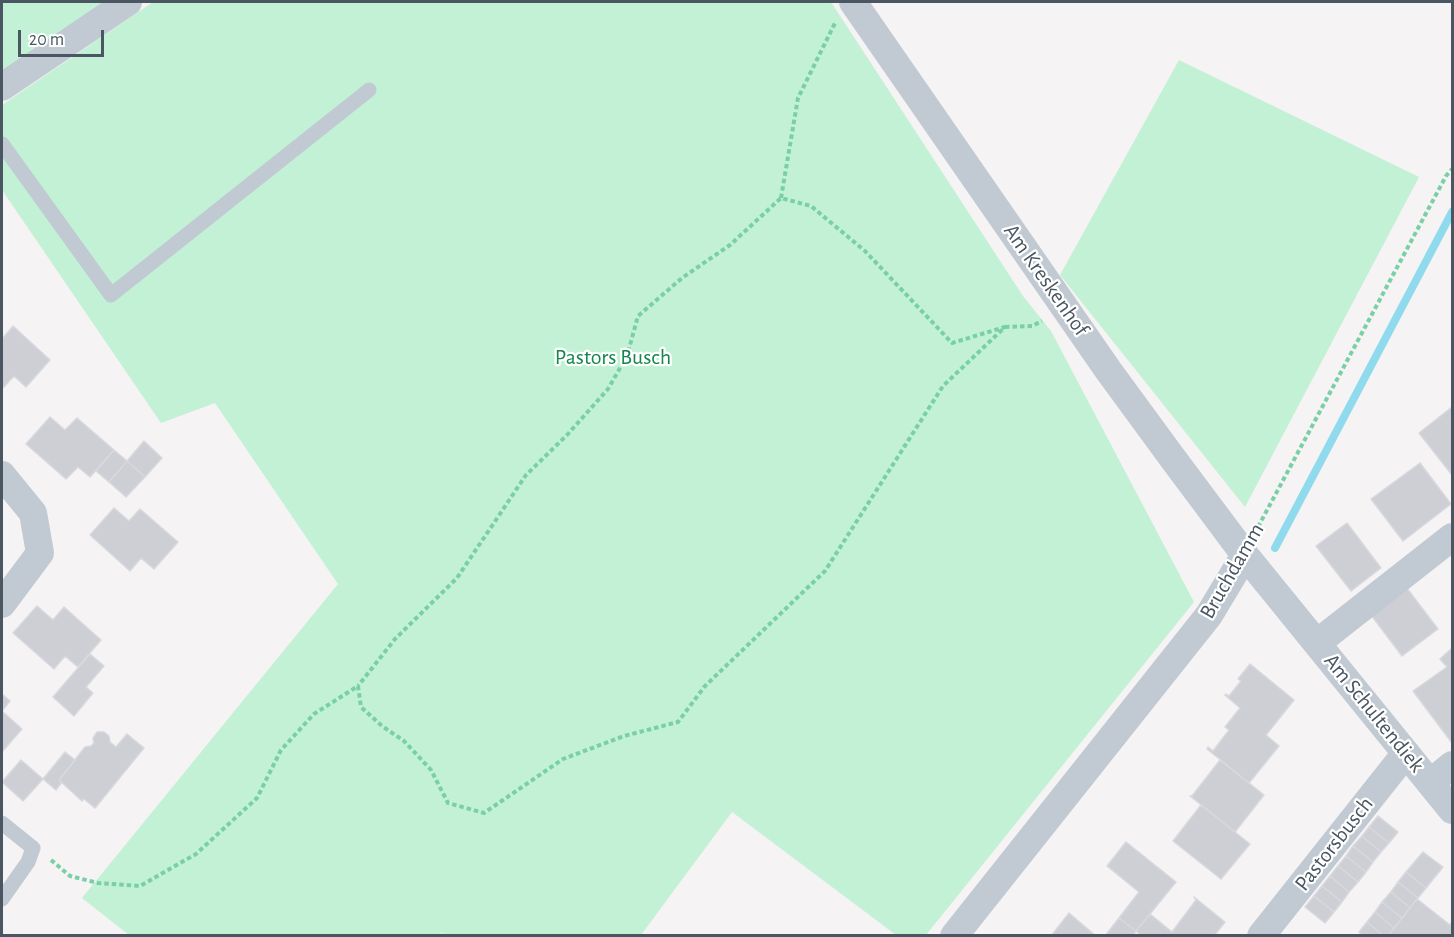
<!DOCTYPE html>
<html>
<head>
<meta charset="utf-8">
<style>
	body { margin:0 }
	#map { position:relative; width:1454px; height:937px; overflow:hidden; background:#f5f3f3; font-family:"Alegreya Sans",sans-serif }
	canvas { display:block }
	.frame { position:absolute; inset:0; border:3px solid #4a5661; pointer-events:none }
	.scale { position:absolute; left:18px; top:30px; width:86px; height:27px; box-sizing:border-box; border:3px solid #4a5661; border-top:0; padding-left:8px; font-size:18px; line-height:21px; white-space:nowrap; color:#4a5661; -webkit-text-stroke:4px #fff; paint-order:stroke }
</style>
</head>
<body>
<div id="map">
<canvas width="1454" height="937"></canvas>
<div class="frame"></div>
<div class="scale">20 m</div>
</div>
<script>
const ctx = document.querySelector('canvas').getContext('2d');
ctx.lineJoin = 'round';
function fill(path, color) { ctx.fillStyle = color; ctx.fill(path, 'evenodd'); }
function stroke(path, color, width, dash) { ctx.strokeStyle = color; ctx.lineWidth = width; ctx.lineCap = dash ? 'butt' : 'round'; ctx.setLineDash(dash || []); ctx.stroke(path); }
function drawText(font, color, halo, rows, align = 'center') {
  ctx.font = font + ' "Alegreya Sans",sans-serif'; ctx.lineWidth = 4.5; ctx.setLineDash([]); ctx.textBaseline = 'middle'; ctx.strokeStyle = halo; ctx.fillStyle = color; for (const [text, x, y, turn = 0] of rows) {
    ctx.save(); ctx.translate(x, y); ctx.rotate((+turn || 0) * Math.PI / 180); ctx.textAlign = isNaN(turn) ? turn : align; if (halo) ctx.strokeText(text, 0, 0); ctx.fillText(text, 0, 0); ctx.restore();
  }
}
fill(new Path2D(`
	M2,2H106L2,74Z
	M153,2H831L1023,296L1051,331L1194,602L926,935H896L732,812L641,935H441L443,931L439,936L129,935L82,898L338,584L215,403L161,423L2,190V105Z
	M1179,60L1419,177L1245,507L1060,275Z`), '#c3f1d5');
stroke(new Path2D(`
	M1275,548L1452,212`), '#90daee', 8);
const building = new Path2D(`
	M13,326L50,360L26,387L14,376L2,389V339Z
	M1452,407V475L1419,433Z
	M50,417L65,430L77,418L114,450L90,477L78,467L66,479L26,444Z
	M144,441L162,458L145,477L127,461Z
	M114,450L127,461L109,482L96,471Z
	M127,461L145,477L126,497L109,482Z
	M1420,463L1451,504L1403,541L1371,499Z
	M114,508L129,521L140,509L178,542L154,569L141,558L130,571L90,535Z
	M1347,523L1381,568L1351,591L1316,546Z
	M1406,587L1438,629L1402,656L1371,615Z
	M37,606L53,620L64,607L101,640L78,667L65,656L54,669L13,633Z
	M1452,648V743L1413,691L1447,667L1440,659Z
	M90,654L104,666L86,687L93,693L74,716L53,697Z
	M1250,664L1294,700L1266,735L1279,746L1249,783L1207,749L1208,747L1213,751L1229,730L1225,727L1240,708L1225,695L1226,694L1229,696L1241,681L1238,679Z
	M2,694L10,701L2,711L22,729L2,752Z
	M97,732H104L109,736L110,742L116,747L127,734L144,748L95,808L84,799L82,801L59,780L85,747L91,746L94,743L93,738Z
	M65,752L75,760L59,780L62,782L56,790L43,779Z
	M21,760L43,779L23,801L2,782Z
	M1220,760L1264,795L1235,832L1190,796H1192Z
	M1201,805L1250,844L1221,879L1173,841Z
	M1378,816L1398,832L1389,843L1369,827Z
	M1369,827L1389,843L1381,852L1362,836Z
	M1362,836L1381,852L1373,862L1353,846Z
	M1126,842L1176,882L1136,931L1119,918L1139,892L1107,866Z
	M1353,846L1373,862L1366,872L1346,856Z
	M1423,852L1443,867L1426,888L1406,872Z
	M1346,856L1366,872L1358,882L1338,866Z
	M1338,866L1358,882L1349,892L1330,876Z
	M1406,872L1426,888L1418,898L1398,882Z
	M1330,876L1349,892L1342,902L1322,886Z
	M1398,882L1418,898L1410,908L1391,892Z
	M1322,886L1342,902L1334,912L1314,896Z
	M1391,892L1410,908L1402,918L1382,902Z
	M1314,896L1334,912L1325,923L1305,907Z
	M1194,897L1225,922L1214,936H1141L1136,931L1150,914L1172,932L1196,900Z
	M1417,899L1450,925L1452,922V936H1388Z
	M1382,902L1402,918L1394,928L1375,912Z
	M1375,912L1394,928L1388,936H1384L1367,922Z
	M1069,913L1096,936H1051Z
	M1119,918L1136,931L1133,936H1105Z
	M1367,922L1384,936H1363L1359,932Z`);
fill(building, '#cdcfd5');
stroke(building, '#d7d9de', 1.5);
stroke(new Path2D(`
	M781,198L798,98L835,23
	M1005,327L1032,326L1042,321
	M1258,527L1446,176L1452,169
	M51,860L70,876L98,883L140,886L196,854L257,798L281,750L314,714L358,686L361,707L382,726L404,741L431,770L448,803L484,813L563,759L624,736L678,722L705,686L825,571L943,386L1005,327L952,343L865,251L811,206L781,198L730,245L682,278L638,316L627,356L608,389L567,435L526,475L457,578L395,639L358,686`), '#7ad0a6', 4, [4.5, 3]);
stroke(new Path2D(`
	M2,144L111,295L369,90
	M2,823L33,848L28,862L2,899`), '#c1cad2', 15);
stroke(new Path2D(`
	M853,2L1108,370L1171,456L1245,555L1452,810
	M2,87L128,2
	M2,475L33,513L40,553L2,604
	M1317,643L1452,537
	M1430,783L1452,765
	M954,936L1209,615L1245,555
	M1261,936L1406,753`), '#c1cad2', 28);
drawText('22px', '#4a5661', '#fff', [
	["Am Kreskenhof",1046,280,55],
	["Bruchdamm",1232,571,-60],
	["Am Schultendiek",1374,713,51],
	["Pastorsbusch",1334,844,-52]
]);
drawText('22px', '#17864f', '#fff', [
	["Pastors Busch",613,357]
]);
</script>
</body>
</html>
